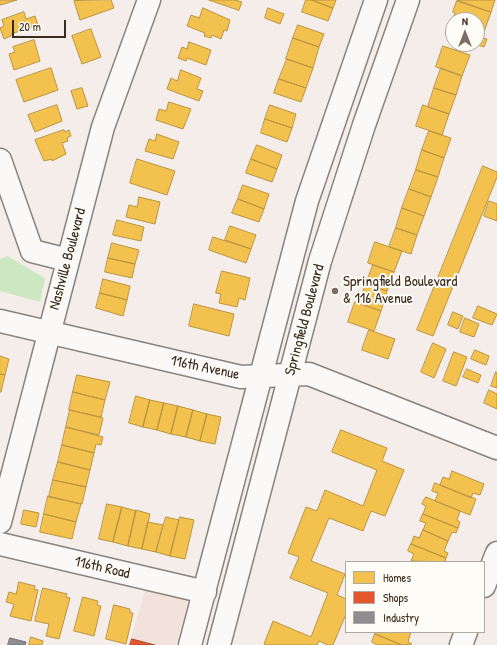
<!DOCTYPE html>
<html>
<head>
<meta charset="utf-8">
<style>
	body { margin:0 }
	#map { position:relative; width:497px; height:645px; overflow:hidden; background:#f4ede9; font-family:"Patrick Hand",sans-serif }
	canvas { display:block }
	.legend { position:absolute; left:345px; top:561px; width:140px; height:72px; box-sizing:border-box; background:#fdfcf7; border:1px solid #afa8a0; margin:0; padding:5px 7px; list-style:none; font-size:12px; color:#3b2a1e }
	.legend li { display:flex; align-items:center; gap:8px; height:20px }
	.legend b { width:20px; border:1px solid #afa8a0 }
	.north { position:absolute; left:445px; top:12px; width:40px; height:40px; box-sizing:border-box; background:#fdfcf7; border:1px solid #afa8a0; border-radius:50%; rotate:0deg; font-size:11px; font-weight:700; line-height:16px; text-align:center; color:#3b2a1e }
	.north::after { content:''; display:block; margin:auto; width:14px; height:18px; background:#7c6e65; clip-path:polygon(50% 0,100% 100%,50% 72%,0 100%) }
	.scale { position:absolute; left:12px; top:20px; width:54px; height:18px; box-sizing:border-box; border:2px solid #3b2a1e; border-top:0; padding-left:5px; font-size:12px; line-height:14px; white-space:nowrap; color:#3b2a1e; -webkit-text-stroke:3px #fdfcf7; paint-order:stroke }
</style>
</head>
<body>
<div id="map">
<canvas width="497" height="645"></canvas>
<ul class="legend">
<li><b style="height:11px;background:#f2c14e"></b>Homes</li>
<li><b style="height:11px;background:#e4572e"></b>Shops</li>
<li><b style="height:11px;background:#8d8d92"></b>Industry</li>
</ul>
<div class="north">N</div>
<div class="scale">20 m</div>
</div>
<script>
const ctx = document.querySelector('canvas').getContext('2d');
ctx.lineJoin = 'round';
function fill(path, color) { ctx.fillStyle = color; ctx.fill(path, 'evenodd'); }
function stroke(path, color, width, dash) { ctx.strokeStyle = color; ctx.lineWidth = width; ctx.lineCap = dash ? 'butt' : 'round'; ctx.setLineDash(dash || []); ctx.stroke(path); }
function drawText(font, color, halo, rows, align = 'center') {
  ctx.font = font + ' "Patrick Hand",sans-serif'; ctx.lineWidth = 4; ctx.setLineDash([]); ctx.textBaseline = 'middle'; ctx.strokeStyle = halo; ctx.fillStyle = color; for (const [text, x, y, turn = 0] of rows) {
    ctx.save(); ctx.translate(x, y); ctx.rotate((+turn || 0) * Math.PI / 180); ctx.textAlign = isNaN(turn) ? turn : align; if (halo) ctx.strokeText(text, 0, 0); ctx.fillText(text, 0, 0); ctx.restore();
  }
}
fill(new Path2D(`
	M148,581L190,592L176,645H129Z`), '#f3e2db');
fill(new Path2D(`
	M7,256L45,278L40,302L0,291V259Z`), '#cee7c3');
const homes = new Path2D(`
	M0,0H17L0,5Z
	M111,0L114,8L80,20L74,1Z
	M209,0H235L242,2L239,10Z
	M306,0H312L333,8L328,21L302,12Z
	M312,0H336L333,8Z
	M457,0H495L491,12Z
	M457,1L491,12L485,29L477,26V20H460L453,18L455,13L453,12Z
	M203,8L230,20L227,31L224,30L221,39L212,35L211,38L204,36L205,33L187,26L191,15L199,18Z
	M268,8L284,14L280,24L265,18Z
	M24,12L26,19L35,16L38,25L11,34V36L4,39L0,28L4,26L2,20Z
	M453,18L460,20H453V36L445,33L449,22L451,23Z
	M298,25L324,34L319,47L293,38Z
	M477,26L485,29L482,38L487,39L484,47L475,44H477Z
	M91,29L101,57L82,64L72,36Z
	M293,38L319,47L313,68L286,59Z
	M34,40L40,61L14,70L9,54L15,52L13,47Z
	M189,42L211,50L206,65L187,58L186,61L178,58L182,47L187,49Z
	M443,46L470,55L462,76L436,67Z
	M287,59L313,68L306,88L279,79Z
	M51,68L58,90L24,102L16,80Z
	M441,68L462,76L456,95L434,88Z
	M181,70L201,78L197,89L203,91L199,101L167,89L171,78L177,81Z
	M279,79L306,88L301,102L274,93Z
	M82,88L88,106L77,109L71,91Z
	M434,88L456,95L449,114L428,107Z
	M169,102L191,109L183,129L156,120L159,109L166,111Z
	M57,105L62,121L35,132L28,115Z
	M270,105L296,114L292,128L265,119Z
	M423,105L449,114L442,135L416,126Z
	M265,119L292,128L287,142L261,133Z
	M64,130L65,132L69,130L71,136L67,138L68,141L62,143L66,154L52,161V159L44,161L35,140Z
	M429,131L451,138L444,158L422,150Z
	M157,134L179,142L173,159L145,151L149,139L155,141Z
	M257,145L282,155L277,169L251,159Z
	M422,150L444,158L438,177L416,170Z
	M137,159L175,171L167,195L130,183Z
	M251,159L277,169L272,182L246,173Z
	M483,166L497,172V177L433,336L417,330Z
	M416,170L438,177L431,197L409,189Z
	M243,185L269,194L264,209L238,199Z
	M409,189L431,197L424,216L402,208Z
	M139,197L160,202L155,224L126,217L129,205L137,207Z
	M238,199L264,209L259,222L232,213Z
	M489,201L497,204V221L484,216Z
	M402,208L424,216L417,235L396,228Z
	M117,220L144,227L141,241L113,235Z
	M230,226L256,235L251,249L225,240Z
	M396,228L417,235L411,254L389,247Z
	M213,237L251,249L246,263L209,250Z
	M375,242L402,251L394,272L368,263Z
	M112,243L139,250L135,264L108,258Z
	M108,258L135,264L132,278L105,272Z
	M373,265L394,272L387,291L366,284Z
	M222,271L250,278L245,300L239,298L237,307L219,303L221,294L216,293Z
	M103,279L130,286L127,300L100,293Z
	M366,284L387,291L381,311L359,303Z
	M100,293L127,300L123,316L96,308Z
	M355,302L381,311L374,331L348,322Z
	M194,304L234,314L229,336L189,326Z
	M478,306L497,314L492,325L473,318Z
	M453,312L463,316L458,329L448,325Z
	M465,318L479,324L474,337L460,332Z
	M369,330L395,339L388,359L362,350Z
	M433,343L446,349L434,378L421,372Z
	M475,350L489,356L486,365L471,359Z
	M454,352L467,357L456,386L443,381Z
	M0,356L9,359L5,375L0,374Z
	M467,369L481,375L478,383L463,377Z
	M496,372L497,373V388L491,386Z
	M0,374L5,375L1,392H0Z
	M77,375L110,382L105,400L73,392Z
	M489,390L497,394V409L484,403Z
	M73,392L105,400L101,417L69,410Z
	M136,396L150,400L143,427L129,423Z
	M150,400L164,403L157,430L143,427Z
	M164,403L178,406L171,434L157,430Z
	M178,406L193,410L186,437L171,434Z
	M70,410L103,418L99,435L66,427Z
	M193,410L207,414L200,441L186,437Z
	M207,414L221,417L215,444L200,441Z
	M66,427L103,437L101,445L96,444L94,453L62,445Z
	M341,430L387,448L382,461L404,470L385,516L371,511L363,531L329,518L311,561L345,574L337,595L346,599V614L333,645H328L319,641L317,645H267L264,644L273,621L311,637L328,593L290,578L299,557L288,553L306,507L317,511L325,490L363,506L377,470L332,452Z
	M62,445L94,453L90,470L58,462Z
	M58,462L90,470L86,487L53,480Z
	M452,471L484,484L480,495L473,493L471,498L440,485L443,477L449,479Z
	M53,480L86,487L82,504L49,497Z
	M435,483L476,499L470,515L435,501L438,493L432,491Z
	M48,496L81,504L76,522L44,514Z
	M426,497L460,511L457,520L460,522L458,528L423,514L426,506L422,504Z
	M107,504L122,507L113,542L99,539Z
	M122,507L136,511L128,546L113,542Z
	M24,510L39,513L36,527L21,524Z
	M136,510L150,514L142,549L128,546Z
	M44,514L76,522L72,539L40,532Z
	M423,514L458,528L456,533L452,532L448,541L423,530L426,523L420,521Z
	M166,517L179,520L170,556L156,552Z
	M180,517L194,520L185,559L170,556Z
	M148,522L163,525L156,552L142,549Z
	M423,530L448,541L444,551L448,553L446,558L411,544L414,536L419,538Z
	M411,544L446,558L445,562L411,561L414,554L408,551Z
	M19,582L35,586L34,589L38,590L31,621L10,616L14,604L6,602L9,592L16,594Z
	M43,588L67,594L66,597L70,598L59,639L46,636L49,624L35,621Z
	M83,597L98,601L97,605L101,606L94,636L74,631Z
	M114,605L130,609V613H133L126,644L106,639Z
	M376,632H411L408,642L412,644L402,645L375,634Z
	M375,634L402,645H377L372,642Z
	M31,637L43,641L42,645H29Z`);
fill(homes, '#f2c14e');
stroke(homes, '#bb9440', 1);
const shops = new Path2D(`
	M132,639L155,645H130Z`);
fill(shops, '#e4572e');
stroke(shops, '#b14a29', 1);
const industry = new Path2D(`
	M10,638L26,642L25,645H8Z`);
fill(industry, '#8d8d92');
stroke(industry, '#746f6f', 1);
const minor = new Path2D(`
	M0,160L32,251L68,260
	M0,321L241,377L309,374L497,448
	M0,522L103,127L149,0
	M0,544L205,592
	M484,586L497,553
	M461,645L466,632`);
const major = new Path2D(`
	M190,645L307,201L376,0
	M219,645L320,261L364,125L408,0`);
stroke(minor, '#89837e', 25);
stroke(major, '#89837e', 25);
stroke(minor, '#faf9f7', 22);
stroke(major, '#faf9f7', 22);
for (const [x, y, r, color] of [
	[335,291,4,"#7c6e65"]
]) { const dot = new Path2D(); dot.arc(x, y, r, 0, 2 * Math.PI); ctx.fillStyle = color; ctx.fill(dot); stroke(dot, '#fdfcf7', 1.5); }
drawText('15px', '#3b2a1e', '#fdfcf7', [
	["Nashville Boulevard",68,259,-75],
	["Springfield Boulevard",305,320,-75],
	["116th Avenue",205,368,12],
	["116th Road",102,568,13]
]);
drawText('15px', '#3b2a1e', '#fdfcf7', [
	["Springfield Boulevard",343,282],
	["& 116 Avenue",343,299]
], 'left');
</script>
</body>
</html>
